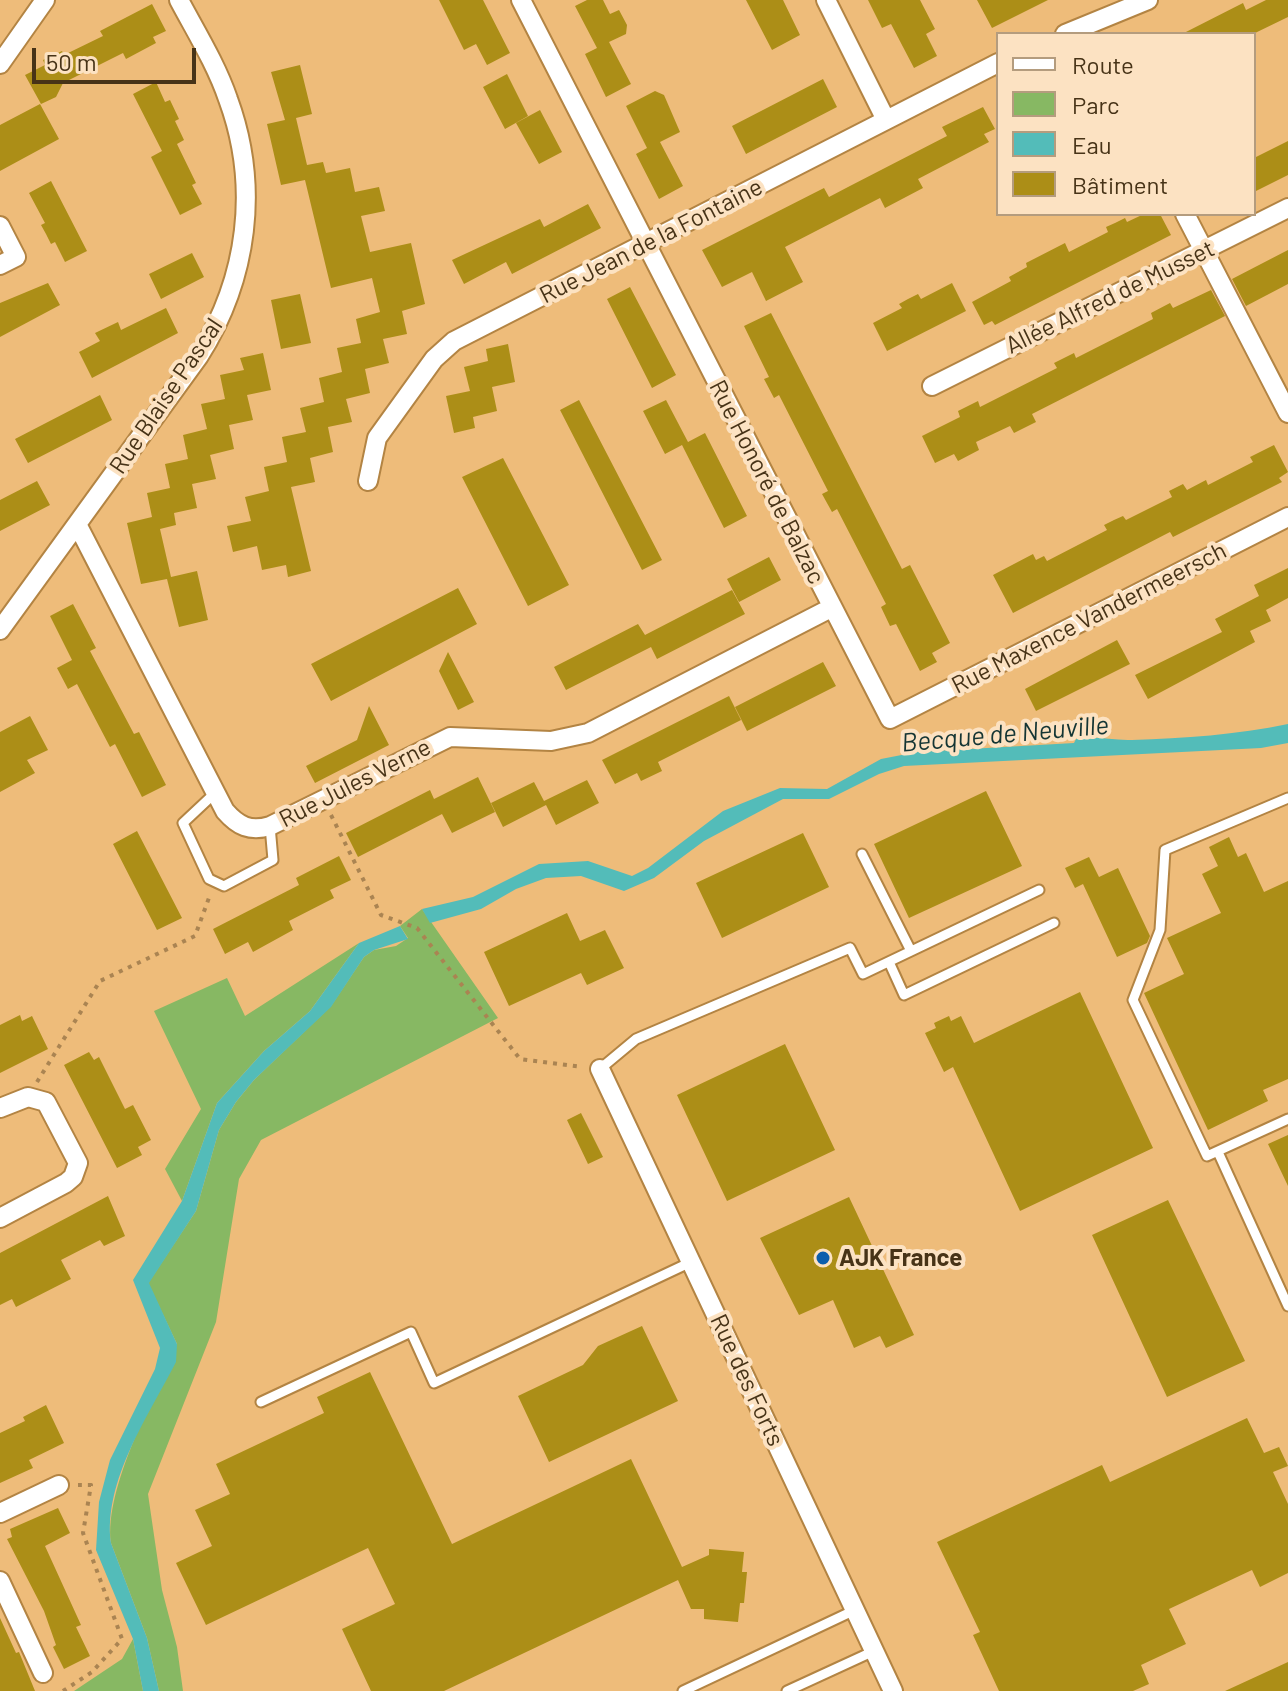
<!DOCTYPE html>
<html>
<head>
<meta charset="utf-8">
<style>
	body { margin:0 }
	#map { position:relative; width:1288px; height:1691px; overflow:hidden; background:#eebc7a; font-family:Barlow,sans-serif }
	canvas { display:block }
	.legend { position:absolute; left:996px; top:32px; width:260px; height:184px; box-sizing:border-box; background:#fce2c2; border:2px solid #b49c7e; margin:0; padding:10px 14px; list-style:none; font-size:24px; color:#473317 }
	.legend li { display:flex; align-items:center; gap:16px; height:40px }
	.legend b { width:40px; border:2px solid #b49c7e }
	.scale { position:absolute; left:32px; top:48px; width:164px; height:36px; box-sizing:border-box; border:4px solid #473317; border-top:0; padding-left:10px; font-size:24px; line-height:28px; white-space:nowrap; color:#473317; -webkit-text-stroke:6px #fce2c2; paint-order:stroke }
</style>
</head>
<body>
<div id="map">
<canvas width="1288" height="1691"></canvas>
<ul class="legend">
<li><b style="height:10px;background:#fff"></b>Route</li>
<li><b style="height:22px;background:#87b863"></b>Parc</li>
<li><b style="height:22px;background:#53bcb9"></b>Eau</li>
<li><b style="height:22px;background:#ac8e17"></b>Bâtiment</li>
</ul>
<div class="scale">50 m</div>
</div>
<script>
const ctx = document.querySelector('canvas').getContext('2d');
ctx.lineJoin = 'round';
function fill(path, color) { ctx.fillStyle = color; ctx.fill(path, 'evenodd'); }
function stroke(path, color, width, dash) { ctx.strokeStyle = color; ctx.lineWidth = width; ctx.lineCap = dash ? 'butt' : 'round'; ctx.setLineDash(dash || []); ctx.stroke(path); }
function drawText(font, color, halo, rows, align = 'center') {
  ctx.font = font + ' Barlow,sans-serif'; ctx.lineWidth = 8; ctx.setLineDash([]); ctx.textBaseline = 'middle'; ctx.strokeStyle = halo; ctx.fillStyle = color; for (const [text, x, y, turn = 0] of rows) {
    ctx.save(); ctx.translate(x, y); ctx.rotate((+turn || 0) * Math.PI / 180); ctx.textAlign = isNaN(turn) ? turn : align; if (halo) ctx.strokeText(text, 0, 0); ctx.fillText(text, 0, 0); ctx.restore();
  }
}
fill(new Path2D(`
	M422,909L498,1018L261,1140L239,1179L216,1322L148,1494L162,1590L177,1647L183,1691H159L147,1638L111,1543C104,1488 155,1396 177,1344L148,1283L196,1211L219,1130L236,1102L254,1080L331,1006L364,957L374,950L396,946L408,938L400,926Z
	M359,943L310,1011L264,1051L217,1103L182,1201L165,1169L201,1109L154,1011L227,978L245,1016Z
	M133,1639L143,1691H74L122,1659Z`), '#87b863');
fill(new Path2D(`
	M1288,724V743L1261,748L904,766L879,774L829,799H783L704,841L654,878L624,891L581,876L546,878L516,889L481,909L430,923L422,909L473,897L539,864L588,861L632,876L648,868L723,811L780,788L827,789L881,759L917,752L1074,743L1076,739C1095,735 1113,741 1132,740C1184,738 1237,735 1288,724Z
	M400,926L408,939L374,950L364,957L331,1007L254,1080L236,1102L219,1130L196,1211L149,1283L177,1344L176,1362C149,1415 103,1481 111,1543L147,1638L159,1691H143L133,1639L96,1550L99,1502L110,1460L155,1369L160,1348L133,1280L182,1201L217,1103L264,1051L310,1011L359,943Z`), '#53bcb9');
fill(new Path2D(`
	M439,0H483L510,53L487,65L476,44L464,50Z
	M587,0H603L610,14L619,10L627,25L626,34L609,42L631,84L606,97L585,54L597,48L575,6Z
	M746,0H783L800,35L772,50Z
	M868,0H920L935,29L926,34L937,56L914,68L891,24L882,28Z
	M977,0H1048L992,28Z
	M1266,0H1288V17L1253,34H1182L1243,3L1246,10Z
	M152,4L166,31L153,37L156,43L126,59L123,53L63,83L56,97L41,104L25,75L45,65L43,60L62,51L64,55L103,36L100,31Z
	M300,65L312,114L296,118L307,165L323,162L326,173L350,168L355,192L379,187L385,211L361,216L370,252L411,243L425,304L402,311L407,334L383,339L389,363L365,369L370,393L346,399L352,422L328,427L333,452L310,458L315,482L291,487L311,571L288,577L286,565L262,570L257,546L233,552L227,526L251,521L245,497L269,491L264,467L287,462L282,437L306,432L300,408L324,402L319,378L342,372L337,348L361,343L356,319L380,312L372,278L331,288L305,180L281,185L267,124L285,120L271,72Z
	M507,74L528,116L505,129L483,87Z
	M823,79L837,107L746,154L732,126Z
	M156,82L165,102L170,100L179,119L175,121L184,140L177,144L196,183L192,185L202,204L180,215L151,157L162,151L133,94Z
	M655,91L664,95L680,132L660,142L683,186L659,199L636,154L647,148L626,106Z
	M40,104L59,139L0,171V125Z
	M983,107L995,129L984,134L989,142L918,179L923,188L885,208L880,198L785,247L803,282L766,301L752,272L722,287L702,250L824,188L829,197L848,187L947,136L942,127Z
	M540,110L562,152L539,164L516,123Z
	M1288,141V175L1254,192V158Z
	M51,181L87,251L65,262L55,242L51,244L46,234L41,225L45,223L29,193Z
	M588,204L601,228L512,274L506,262L464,284L452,260L540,219L544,227Z
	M1144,214H1160L1171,235L995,325L992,321L984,325L972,302L1011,281L1009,277L1027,267L1026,263L1065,243L1069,252L1108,232L1106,227L1115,223L1125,218L1127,222Z
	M1288,250V284L1246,306L1232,279Z
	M192,253L204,277L161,299L149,274Z
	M48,283L60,305L0,337V303Z
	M952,283L966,311L887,351L873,323L902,308L899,304L908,299L918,294L921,299Z
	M630,287L676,375L652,388L607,299Z
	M1211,290L1225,316L1032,414L1036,422L1014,433L1010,426L976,442L979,450L958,461L954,454L935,463L922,436L960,417L958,411L978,401L980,407L1057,368L1054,363L1074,353L1076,358L1153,319L1151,313L1170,303L1173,308Z
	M300,294L311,343L281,349L271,300Z
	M166,308L178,333L92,378L79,352L100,341L95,333L118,322L121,330Z
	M771,313L902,569L910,565L950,643L932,653L937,662L920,671L896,624L890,626L881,607L886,604L837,509L832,512L822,494L828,491L779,395L774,398L764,379L769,377L744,326Z
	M508,344L515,382L492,387L497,411L473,417L475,428L454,433L446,396L470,391L464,367L488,361L486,349Z
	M263,353L271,390L247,395L253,420L229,425L234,449L210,455L216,479L192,484L197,508L174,513L176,525L160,529L171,577L197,571L208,620L179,627L167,579L141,584L127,523L152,517L147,493L170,488L165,464L188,459L183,435L207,429L201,404L225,399L220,375L244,370L240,358Z
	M100,395L112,420L28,463L15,439Z
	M579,400L662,560L642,570L560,410Z
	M666,400L688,442L705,433L747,516L724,528L682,445L665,454L643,411Z
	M1274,445L1288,472L1279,478L1282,482L1173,537L1170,532L1013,613L993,575L1033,554L1036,560L1044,556L1047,561L1107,530L1104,525L1114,520L1123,516L1126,520L1172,497L1169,491L1183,484L1187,490L1206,480L1208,485L1253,462L1250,457Z
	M503,458L569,585L528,606L462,477Z
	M37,481L50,505L0,531V500Z
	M769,557L781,580L739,602L727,579Z
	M1288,568V598L1266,610L1271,621L1250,631L1255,642L1148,699L1135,675L1222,632L1215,619L1259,596L1254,585Z
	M458,588L477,624L331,701L311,664Z
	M732,590L745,614L657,659L651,647L566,690L554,667L638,624L645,635Z
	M73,604L96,648L90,651L134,734L139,732L166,785L142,797L115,744L110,747L77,684L68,689L57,668L72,660L50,616Z
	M1117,640L1130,664L1036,711L1025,689Z
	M448,652L474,702L458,710L439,671Z
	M823,662L836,686L747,731L735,707Z
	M729,696L741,720L658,762L662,771L641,781L637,773L615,784L602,760Z
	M369,706L389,745L315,783L306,766L357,740Z
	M30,716L48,750L27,760L35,773L0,792V732Z
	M478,777L495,812L452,833L442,814L358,857L346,833L430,790L434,799Z
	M587,780L599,803L556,825L546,805L503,827L491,803L534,782L544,801Z
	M986,791L1022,866L909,918L874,844Z
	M137,831L182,918L157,930L113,844Z
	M803,833L829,887L722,938L696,883Z
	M1229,837L1238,857L1246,853L1264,892L1288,881V1079L1263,1090L1268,1101L1208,1130L1144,993L1184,974L1167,938L1221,913L1202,874L1218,866L1209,847Z
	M339,856L351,880L330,890L334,898L289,921L293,930L253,952L248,942L225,954L213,929L299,885L296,878Z
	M1089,857L1099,877L1118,868L1150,936L1147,943L1117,957L1083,884L1075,888L1065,868Z
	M567,913L580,941L605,930L624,968L587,985L581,973L509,1006L484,952Z
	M1080,992L1153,1148L1020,1211L953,1067L944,1072L925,1033L936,1028L934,1023L949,1016L951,1021L961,1016L974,1043Z
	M20,1015L22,1021L32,1016L48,1049L0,1073V1025Z
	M785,1044L835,1150L727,1201L677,1095Z
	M89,1052L94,1060L99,1057L125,1109L133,1105L151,1140L138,1147L142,1155L117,1168L64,1065Z
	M581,1113L603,1157L588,1164L567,1120Z
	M1288,1135V1186L1268,1144Z
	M108,1196L125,1236L104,1246L100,1240L61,1260L71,1279L16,1307L12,1299L0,1305V1253Z
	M849,1197L914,1335L886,1348L880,1336L854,1348L833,1300L799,1315L760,1238Z
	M1168,1200L1245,1361L1167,1397L1092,1235Z
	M642,1326L678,1401L549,1462L518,1396L583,1365L598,1346Z
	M370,1372L452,1544L631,1459L682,1567L709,1555V1549L744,1552L742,1572H747L744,1603H740L738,1622L704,1619V1609H691L678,1580L444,1691H371L342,1629L395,1604L368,1548L206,1625L176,1563L212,1546L195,1510L230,1494L216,1464L324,1413L317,1397Z
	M46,1405L64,1443L29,1460L33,1468L0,1483V1433L25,1421L23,1417Z
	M1247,1418L1264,1453L1279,1447L1288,1466L1273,1472L1288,1504V1573L1260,1587L1252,1570L1169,1609L1186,1644L1141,1665L1149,1684L1133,1691H999L973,1635L980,1632L937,1542L1102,1465L1110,1482Z
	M58,1508L70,1533L45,1546L81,1625L76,1627L90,1656L64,1669L53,1647L56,1645L44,1611L7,1539L12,1537L10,1529Z
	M0,1618L16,1653L19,1652L35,1691H0Z
	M1288,1662V1691H1225Z`), '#ac8e17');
const lane = new Path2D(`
	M215,793L183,823L209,879L224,886L273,860L270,826
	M1288,798L1165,850L1160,930L1133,1000L1207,1156L1288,1119
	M862,854L911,951
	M889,962L904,995L1054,923
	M600,1069L636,1039L850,948L863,974L1039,890
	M1218,1152L1288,1306
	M261,1402L411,1332L434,1383L691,1262
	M683,1691L855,1610
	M787,1691L874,1651`);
const street = new Path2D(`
	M521,0L890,719L1288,517
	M826,0L886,120
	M1065,34L1148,0
	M0,64L45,0
	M1185,214L1288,413
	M0,226L16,257L0,265
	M932,386L1288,208
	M368,481L377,438L434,359L454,341L998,63
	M77,524L225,811C238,826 250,832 270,826L450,737L551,741L588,733L831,608
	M0,630L199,356C248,278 260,186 228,99C216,64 196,32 179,0
	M600,1069L893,1691
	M0,1108L28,1097L46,1102L78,1163L73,1177L66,1183L0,1218
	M0,1513L59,1485
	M0,1581L43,1673`);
stroke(lane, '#b38443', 13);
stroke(street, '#b38443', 22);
stroke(new Path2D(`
	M331,815L381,915L417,928L520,1059L582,1067
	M37,1082L100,981L195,936L210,895
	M63,1691L92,1672L122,1639L83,1533L91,1485H78`), '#aa8452', 4, [4, 6]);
stroke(lane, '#fff', 9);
stroke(street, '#fff', 18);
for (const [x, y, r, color] of [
	[823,1258,8,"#0b5ead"]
]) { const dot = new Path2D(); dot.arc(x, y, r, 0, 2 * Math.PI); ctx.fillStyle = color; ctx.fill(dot); stroke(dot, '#fce2c2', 3); }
drawText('24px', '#473317', '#fce2c2', [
	["Rue Jean de la Fontaine",651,241,-27],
	["Allée Alfred de Musset",1110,297,-26],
	["Rue Blaise Pascal",166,396,-56],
	["Rue Honoré de Balzac",767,482,63],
	["Rue Maxence Vandermeersch",1089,618,-27],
	["Rue Jules Verne",355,783,-27],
	["Rue des Forts",747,1380,65]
]);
drawText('bold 24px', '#473317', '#fce2c2', [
	["AJK France",839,1258]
], 'left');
drawText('italic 26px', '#143534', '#fce2c2', [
	["Becque de Neuville",1005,734,-5]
]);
</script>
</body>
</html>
